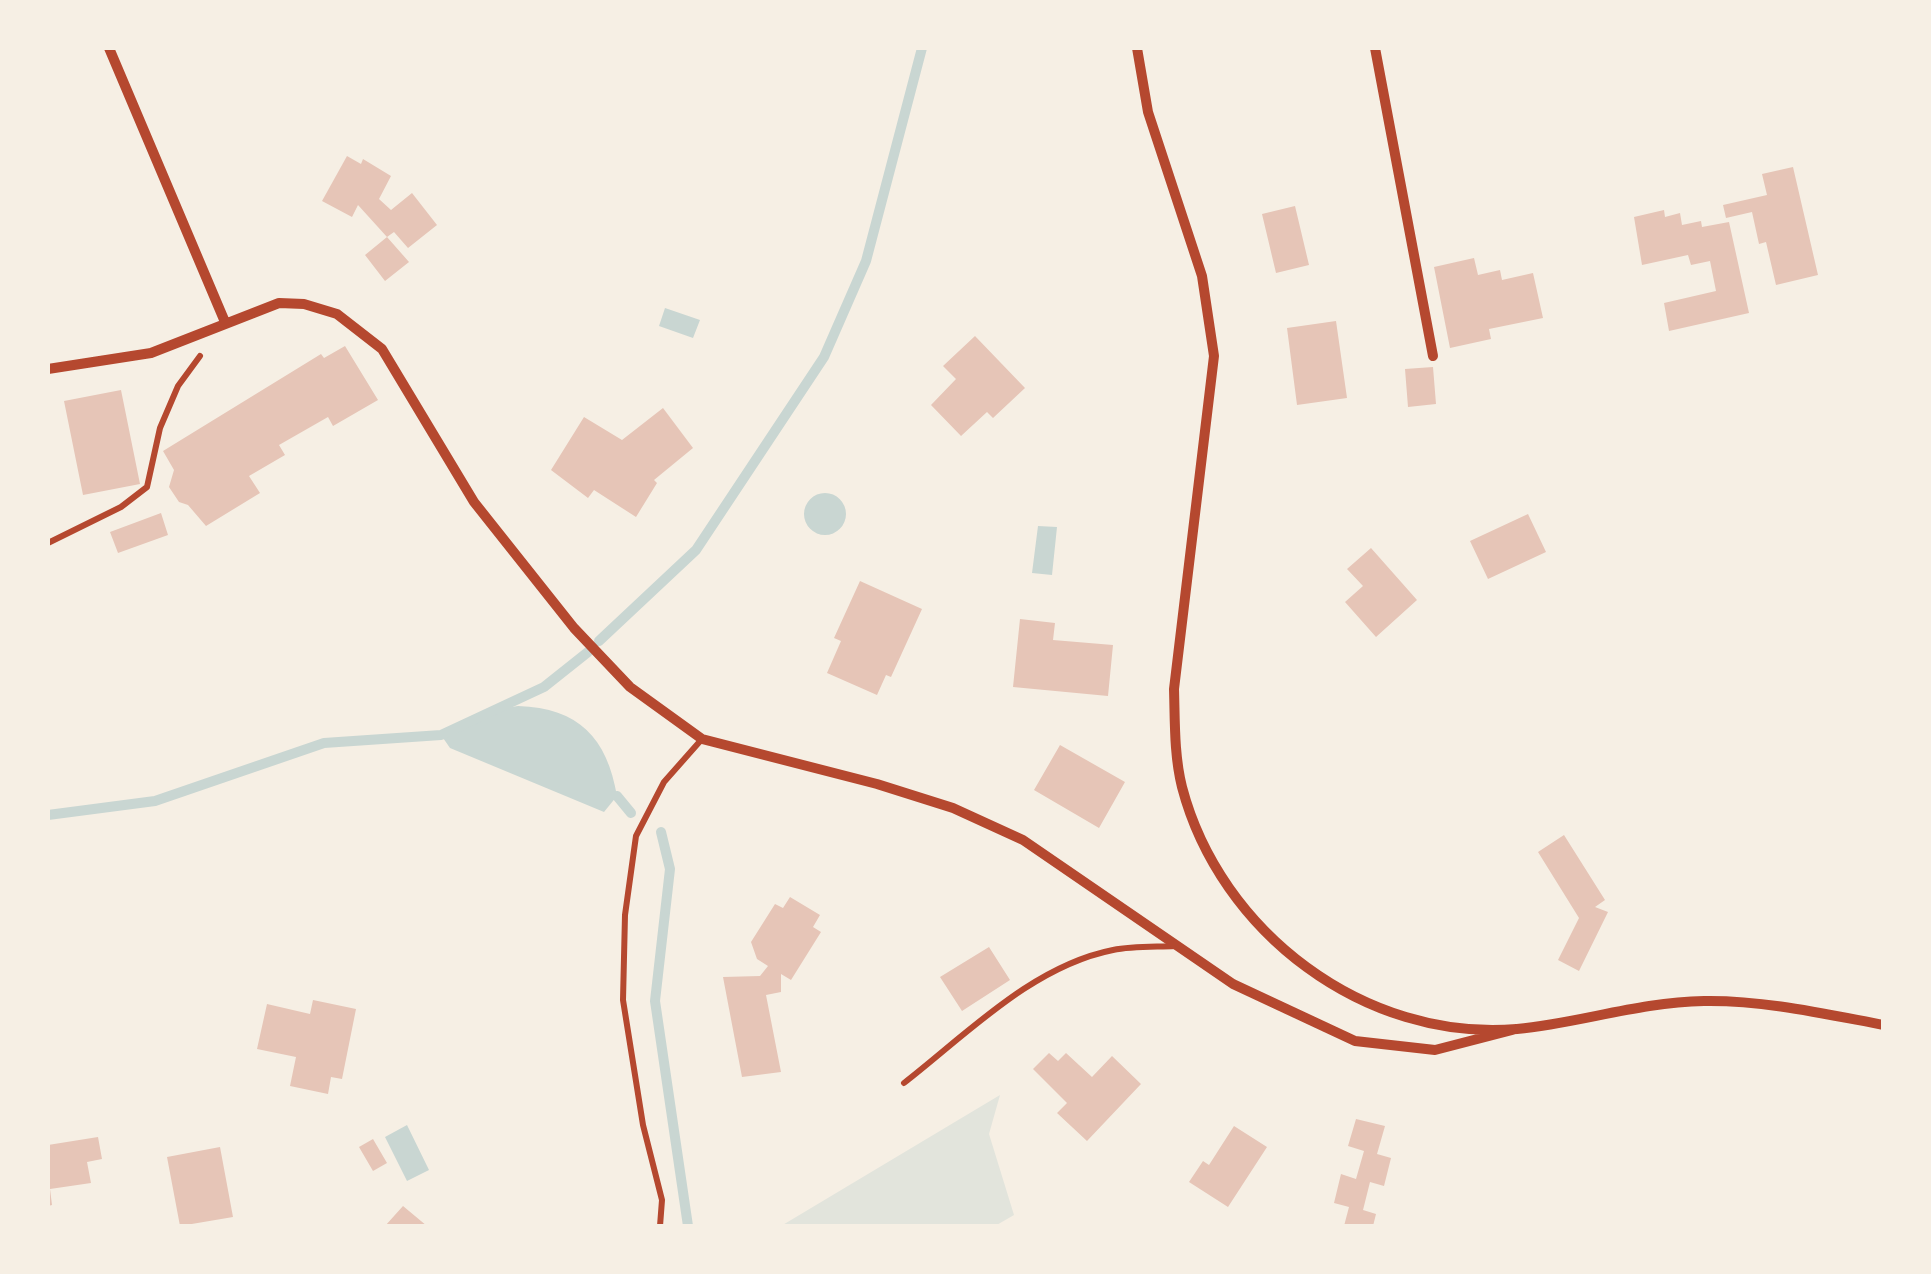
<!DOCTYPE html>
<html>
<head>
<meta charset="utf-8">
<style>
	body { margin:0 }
	#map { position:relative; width:1931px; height:1274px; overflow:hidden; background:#f6efe4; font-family:"Fira Sans Condensed",sans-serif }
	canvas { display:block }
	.frame { position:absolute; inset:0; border:50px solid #f6efe4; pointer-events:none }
</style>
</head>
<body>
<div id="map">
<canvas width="1931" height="1274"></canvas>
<div class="frame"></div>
</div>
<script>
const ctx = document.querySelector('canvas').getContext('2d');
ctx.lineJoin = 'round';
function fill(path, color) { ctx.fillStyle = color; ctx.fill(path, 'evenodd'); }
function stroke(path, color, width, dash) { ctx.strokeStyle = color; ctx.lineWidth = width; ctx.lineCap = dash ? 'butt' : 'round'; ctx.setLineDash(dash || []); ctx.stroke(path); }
fill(new Path2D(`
	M1000,1095L989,1134L1014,1215L995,1226H781Z`), '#e2e4dc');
fill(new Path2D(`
	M665,308L700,320L693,338L659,326Z
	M804 514a21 21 0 1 1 42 0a21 21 0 1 1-42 0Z
	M1038,526L1057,527L1052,575L1032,573Z
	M518,706C579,708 607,738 617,796L604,812L450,748L441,735L493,710Z
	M407,1125L429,1170L407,1181L385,1137Z`), '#c9d6d2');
stroke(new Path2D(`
	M599,641L696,550L824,357L866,261L922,48
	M617,796L631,813
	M48,815L155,801L324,743L441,735L544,687L588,652
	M661,832L670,869L655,1001L688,1226`), '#c9d6d2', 10);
fill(new Path2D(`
	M347,156L361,164L363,159L391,176L379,199L391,210L412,193L437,225L408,248L394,232L387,237L358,205L352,217L322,201Z
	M1793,167L1818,275L1776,285L1766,242L1759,244L1752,212L1726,218L1723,205L1767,195L1762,174Z
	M1295,206L1309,265L1276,273L1262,214Z
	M1664,210L1665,217L1680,213L1682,225L1701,221L1702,227L1729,222L1749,313L1669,331L1664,303L1716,291L1710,261L1691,265L1688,255L1642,265L1634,217Z
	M387,237L409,262L385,281L365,255Z
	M1474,258L1478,275L1500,270L1502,280L1533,273L1543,318L1489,329L1491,339L1450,348L1434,267Z
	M1336,321L1347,398L1297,405L1287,328Z
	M975,336L1025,388L993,418L987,412L961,436L931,405L956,379L943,366Z
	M345,346L378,400L333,426L328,417L279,445L285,455L249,476L260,493L206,526L188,505L179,502L169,487L174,470L163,451L321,354L324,358Z
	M1433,367L1436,404L1408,407L1405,369Z
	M121,390L140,484L83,495L64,401Z
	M663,408L693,448L654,480L657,483L636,517L594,490L588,498L551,470L584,417L622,440Z
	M161,513L168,535L118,553L110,532Z
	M1528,514L1546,552L1488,579L1470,541Z
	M1371,548L1417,600L1376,637L1345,602L1363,586L1347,569Z
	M860,581L922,609L891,677L886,675L877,695L827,673L841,641L834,638Z
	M1020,619L1055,623L1053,640L1113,645L1108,696L1013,687Z
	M1060,745L1125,782L1099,828L1034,790Z
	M1564,835L1605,900L1595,907L1608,912L1579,971L1558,960L1579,918L1538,852Z
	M790,897L820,915L813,927L821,932L791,980L781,974V992L766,995L781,1072L742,1077L723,977L760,976L768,966L757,959L751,942L775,904L783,908Z
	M989,947L1010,980L962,1011L940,977Z
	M313,1000L356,1009L342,1079L331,1077L328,1094L290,1086L296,1057L257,1049L267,1004L310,1014Z
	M1049,1053L1058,1061L1066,1053L1092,1077L1112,1056L1141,1084L1087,1141L1057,1113L1067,1103L1033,1069Z
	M1356,1119L1385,1126L1377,1154L1391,1158L1384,1186L1370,1182L1363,1210L1376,1214L1373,1226H1344L1349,1207L1334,1203L1341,1174L1356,1179L1364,1151L1348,1146Z
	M1234,1126L1267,1147L1228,1207L1189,1182L1203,1161L1209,1165Z
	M98,1137L102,1159L87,1162L91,1183L50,1189L52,1205L48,1206V1145Z
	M373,1139L387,1163L373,1171L359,1147Z
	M220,1147L233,1217L180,1226L167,1157Z
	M403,1206L427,1226H385Z`), '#e6c5b7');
stroke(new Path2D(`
	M48,543L121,507L147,487L160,428L178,386L200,356`), '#b5482f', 6);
stroke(new Path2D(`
	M904,1083C966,1035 1032,966 1113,950C1132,946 1155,947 1175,946
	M660,1226L662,1200L643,1125L623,1000L625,915L636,836L664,782L702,739`), '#b5482f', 6);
stroke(new Path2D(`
	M109,48L225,322
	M1137,48L1148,112L1202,276L1214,356L1174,689C1175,721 1174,755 1182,787C1220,932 1365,1042 1517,1029C1580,1023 1639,1002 1704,1001C1764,1000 1825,1014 1884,1025
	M1375,48L1433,356
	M48,369L151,353L279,303L304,304L337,314L382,349L474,502L574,628L630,687L702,739L877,784L953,808L1023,840L1233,984L1355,1041L1435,1050L1516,1029`), '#b5482f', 10);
</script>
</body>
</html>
